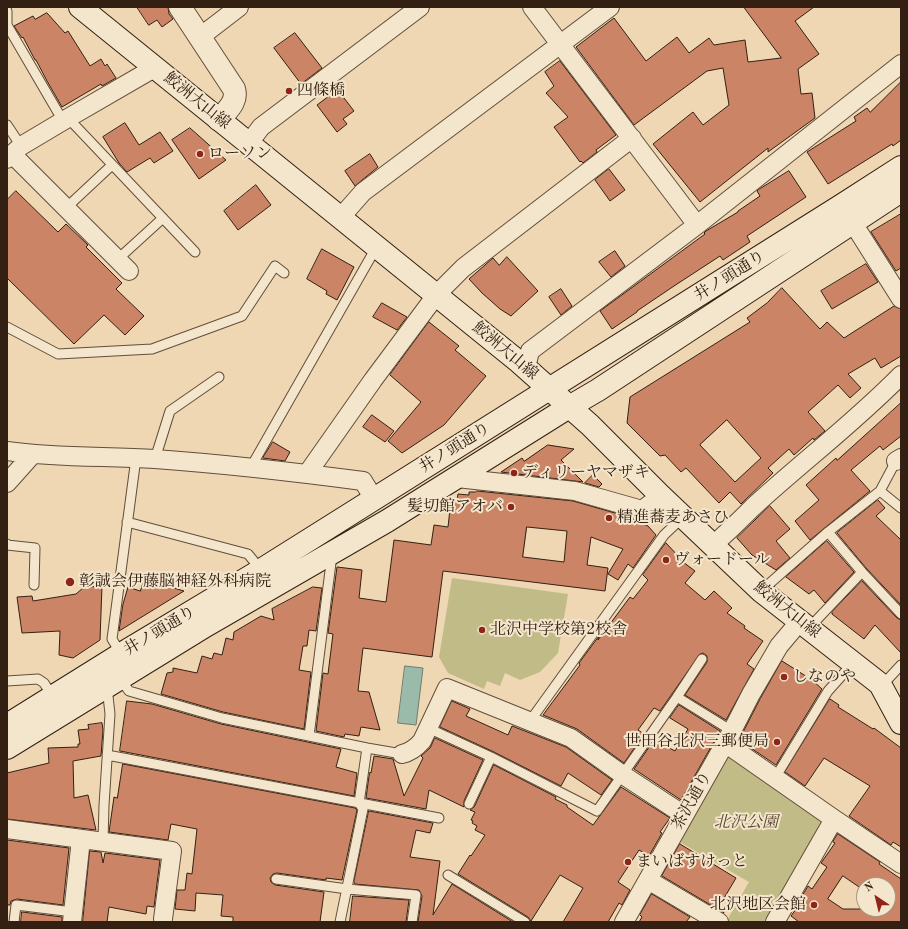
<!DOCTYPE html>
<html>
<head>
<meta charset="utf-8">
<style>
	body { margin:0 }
	#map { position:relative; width:908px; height:929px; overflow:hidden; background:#eed7b2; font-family:"Old Standard TT",serif }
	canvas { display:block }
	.frame { position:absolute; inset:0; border:8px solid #332012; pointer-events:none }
	.north { position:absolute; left:856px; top:877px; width:40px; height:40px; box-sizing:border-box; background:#f4e5cd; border:1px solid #a79682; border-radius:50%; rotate:325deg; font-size:11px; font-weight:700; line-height:16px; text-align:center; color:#332012 }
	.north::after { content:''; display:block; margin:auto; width:14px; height:18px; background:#8f2418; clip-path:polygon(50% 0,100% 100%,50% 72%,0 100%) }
</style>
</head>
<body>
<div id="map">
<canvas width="908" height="929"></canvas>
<div class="frame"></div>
<div class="north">N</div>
</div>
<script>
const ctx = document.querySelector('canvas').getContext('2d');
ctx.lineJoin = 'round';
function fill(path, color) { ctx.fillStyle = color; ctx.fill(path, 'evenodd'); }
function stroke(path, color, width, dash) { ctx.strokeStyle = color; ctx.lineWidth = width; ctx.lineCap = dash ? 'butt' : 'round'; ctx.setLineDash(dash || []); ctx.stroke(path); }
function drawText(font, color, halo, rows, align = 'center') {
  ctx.font = font + ' "Old Standard TT","Noto Serif JP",serif'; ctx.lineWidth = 4; ctx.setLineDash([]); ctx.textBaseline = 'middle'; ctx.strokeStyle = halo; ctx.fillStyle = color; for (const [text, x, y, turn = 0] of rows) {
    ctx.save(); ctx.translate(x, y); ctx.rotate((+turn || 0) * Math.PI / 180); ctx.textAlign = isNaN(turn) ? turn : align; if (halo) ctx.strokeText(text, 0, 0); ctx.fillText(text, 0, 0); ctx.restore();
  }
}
fill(new Path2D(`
	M452,578L568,594L558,653L540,672L520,680L505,673L500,686L487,681L484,689L448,673L439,657Z
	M730,755L826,823L768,922H726L749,882L678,841Z`), '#c1bc87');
const water = new Path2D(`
	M405,666L423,668L416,725L398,723Z`);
fill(water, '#9abaaa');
stroke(water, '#717c6d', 1);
const building = new Path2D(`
	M137,7H168L169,14L173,19L162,27L157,20L149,25Z
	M744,7H814L795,21L819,54L798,69L801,94L812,93L815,118L768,152V148L700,202L653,144L693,112L703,125L729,105L723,68L707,71L634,125L576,47L614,18L646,61L677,37L689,53L709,38L714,45L745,40L748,62L781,58Z
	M47,13L65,33L68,31L90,66L101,59L105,66L107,64L116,78L102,86L101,84L62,107L47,81L36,60H35L23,37L22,38L14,26L33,16L35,19Z
	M295,33L322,68L301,84L274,48Z
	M560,61L616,135L596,150L597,152L583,163L581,161L580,162L554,127L568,117L546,93L554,86L545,72Z
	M901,82V140L893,146L892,144L828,184L807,152L856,121L854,117L867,108L870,112Z
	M334,85L354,111L343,119L347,124L337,132L317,105L329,96L325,92Z
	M125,123L139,145L160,132L173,151L154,163L150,158L127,172L119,163L103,137Z
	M190,128L226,160L199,179L172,140Z
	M370,154L378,167L355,186L345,171Z
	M609,169L625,190L610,201L595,180Z
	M789,171L806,197L747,236L750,242L723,260L720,256L674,286L637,311V312L612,329L600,311L705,234L704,233L706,231L738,212V211L760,196L757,191L758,190Z
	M256,185L271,205L238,230L224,211Z
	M16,191L58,232L66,224L88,245L86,247L122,283L116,289L144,316L125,335L104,315L74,344L7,278V200Z
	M901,214V268L896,271L871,232Z
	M322,249L354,267L337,300L326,294L327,291L307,279Z
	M615,251L625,266L611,277L599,262Z
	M507,257L538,291L511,316L500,309L482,293L469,279L493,258L499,265Z
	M866,264L878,282L832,309L821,291Z
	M782,288L820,329L827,322L844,338L894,306L901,309V356L881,368L875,358L848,374L861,388L850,398L838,385L808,412L825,431L814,440L813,438L794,455L789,449L768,468L773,473L741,504L730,492L719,503L686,468L681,472L665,455L660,456L627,423L630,397L750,322L747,318L767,303ZM727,420L761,458L735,482L700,445Z
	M561,289L572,306L561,315L549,297Z
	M382,303L407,317L397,330L373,317Z
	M429,322L459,346L455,350L486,376L444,425L402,453L388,441L421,402L390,375Z
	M901,403V436L883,450L880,446L851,470L870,491L810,540L795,521L819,500L806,485L836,458L837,460Z
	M372,415L394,431L385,442L363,427Z
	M273,442L290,452L285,461L263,458Z
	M548,445L574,449L561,460L583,482L501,472L522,458L524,461Z
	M593,475L602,484L599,487L585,483Z
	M477,491L573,501L629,517L648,526L656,535L633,568L628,564L618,580L608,574L623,549L591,537L587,565L608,568L605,591L443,571L432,657L363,648L358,691L369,692L380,730L361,727L359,736L345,734L344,737L316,731L323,673L328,674L333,634L328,633L337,567L362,570L359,598L386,602L394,540L431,545L434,525L448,527L451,500H457L458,494L469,495V492H475ZM527,527L567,531L564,562L523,557Z
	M878,500L885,508L876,516L901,540V605L866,568L837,533Z
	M770,506L790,529L776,541L790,558L776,570L752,555L737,538Z
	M827,541L854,572L825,603L814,590L809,594L786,577Z
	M666,543L680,558L679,559L695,571L685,583L705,600L714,591L732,608L727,613L745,626L744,628L763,641L747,664L754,669L726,720L685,695L707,662V656L703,653L700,654L660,711L654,708L638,730L644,734L624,763L577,729L543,715L580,665L579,663L599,636L598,640L630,597L633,599L648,580L643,575Z
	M146,575L165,583L164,585L184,591L119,631L123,604L128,587L140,591Z
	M862,581L897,618L901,620V653L875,625L864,639L832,614V612Z
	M102,586L100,640L73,658L59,655L60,631L22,633L17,597L32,596L33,601L76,594L83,588Z
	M313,587L322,588L316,631L309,630L307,646H303L299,670L311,672L304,729L223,712L161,694L167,673L173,672V668L197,673L202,656L212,659L214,653L222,655L226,638L233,640L234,632L261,616L274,620L272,609Z
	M782,661L812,680L822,689L776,765L739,740L760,699Z
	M830,699L839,705L838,707L873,729L874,728L901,748V847L893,842L891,845L849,816L870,786L824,758L805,786L785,772Z
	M127,701L152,704L221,724L341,749L336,767L357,773L354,796L120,751Z
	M452,701L470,709L466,716L508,735L512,726L566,747L612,780L601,795L568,773L561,786L494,752L440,727Z
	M679,705L720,731L681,800L634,769L654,740L675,751L688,729L670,718Z
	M102,723L103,730L101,756L73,761L74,798L88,795L96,830L7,819V773L49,763L48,748L78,747V744H80L78,730L89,729L88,725Z
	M435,738L483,760L464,801V807L429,790L426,809L366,798L369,776L370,772L371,773L374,756L393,759L404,796L423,758L421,756L430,748Z
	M123,764L355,808L357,810L342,880L326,878V880L277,873L273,874L270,878L271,882L275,885L324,892L320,922H233V917L221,916L223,895L196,893L195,911L175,909L177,890H185L187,873L192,874L197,829L171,824L168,840L109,832L114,797L117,798Z
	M494,765L556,797L555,799L567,805V807L593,825L621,787L670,818L660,832L662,833L649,856L639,850L618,882L630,890L622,905L619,903L608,922H563L583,888L560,875L531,921L528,917L458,874L470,855L471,856L485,835L475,830L477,826L472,823L473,821L471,820L475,812L470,810L474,807Z
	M369,811L433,823L430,833L416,830L410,857L440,861L433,915L452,884L513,922H418L422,896L419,890L355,884L354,882Z
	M838,834L880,862L879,864L901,879V922H799L791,916L801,902L799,901L808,886L812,889L827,867L821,863L835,843L833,842ZM843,876L862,889L864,885H888V909H843L828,899Z
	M7,840L69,848L63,905L17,899L11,901L10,905H7Z
	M680,844L736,878L720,905L724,913L662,876Z
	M90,851L101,852L103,863L105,853L160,860L154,907L147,906L146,914L109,907L107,922H83Z
	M652,894L690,917L686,922H639L642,917L640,915Z
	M353,896L409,900L406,922H350Z
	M22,912L62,917V922H21Z`);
fill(building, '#cc8466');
stroke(building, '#332012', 1);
const service = new Path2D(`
	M7,11V25L63,121
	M68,118L195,252
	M7,125L21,146
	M66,208L112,165
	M118,259L163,218
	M7,327L58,354L152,349L242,316L275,266L284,273
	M155,459L170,411L219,377
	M251,467L377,246
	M880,491L901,508
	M127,522L248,554L261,570
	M828,532L862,572L901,614
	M7,544V545L35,548L34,585
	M761,591L828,532L880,491L896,461
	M809,628L862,572
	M121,654L112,639L136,458
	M120,679L129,691L222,718L367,748L402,754
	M7,681L38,679L44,683L53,697
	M880,684L888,679L901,665
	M677,697L732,731
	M530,721L664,535L683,517
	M428,728L491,757L597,811L677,697L702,659
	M309,736L332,555
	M107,755L439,818
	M775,778L828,691L853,663
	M469,804L491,757
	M103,841L104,805L110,714L107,687
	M448,875L525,922
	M276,879L347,889L416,895L412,922
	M14,922L16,905L73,912
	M340,922L363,809L359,803L367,748`);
const minor = new Path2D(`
	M532,7L697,225
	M200,37L239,7
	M249,143L261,127L420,7
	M12,154L129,271
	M7,159L21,146L68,118L156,67
	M846,212L901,299
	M341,217L363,192L610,7
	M526,368L530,351L534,348L697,225L901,64
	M7,451C56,458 106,456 155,459C225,464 294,472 363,481L374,499
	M896,461L901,458
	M307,474L373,380L437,294L463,268L632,138
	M457,478L575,491L642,510L661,496
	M7,483L32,455
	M713,545C727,533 740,520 753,507C802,462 854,423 901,375
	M725,743L834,819L901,864
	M402,754C411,752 416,748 422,741L447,688L571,738L623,775L684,815
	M7,829L172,851L163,919
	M648,880L719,922
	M72,922L81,839
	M624,922L732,731L751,694L779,646L800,621
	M775,922L834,819`);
const tertiary = new Path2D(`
	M180,7L234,89C238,102 227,110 219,120`);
const secondary = new Path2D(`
	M80,7L519,362L590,425L661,496L761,591L880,684L901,723
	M7,725L121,654L261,570L842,205L901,167
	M7,748L207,625L387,521L569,407L598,390L901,191`);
stroke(service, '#624e3a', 11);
stroke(minor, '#624e3a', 20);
stroke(tertiary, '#624e3a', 24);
stroke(secondary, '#332012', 24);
stroke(service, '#f4e5cd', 9);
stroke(minor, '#f4e5cd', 18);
stroke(tertiary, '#f4e5cd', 22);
stroke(secondary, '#f4e5cd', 22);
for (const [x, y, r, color] of [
	[289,91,4,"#8f2418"],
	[200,154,4,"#8f2418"],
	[514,473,4,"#8f2418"],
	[511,507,4,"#8f2418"],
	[609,518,4,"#8f2418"],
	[666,560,4,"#8f2418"],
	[70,582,5,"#8f2418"],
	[482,630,4,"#8f2418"],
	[784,677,4,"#8f2418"],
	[777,742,4,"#8f2418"],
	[628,862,4,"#8f2418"],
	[814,905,4,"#8f2418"]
]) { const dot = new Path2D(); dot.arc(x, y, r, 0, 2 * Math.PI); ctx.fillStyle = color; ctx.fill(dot); stroke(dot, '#f4e5cd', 1.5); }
drawText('16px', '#332012', '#f4e5cd', [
	["四條橋",297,91],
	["ローソン",208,154],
	["ディリーヤマザキ",522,473],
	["髪切館アオバ",503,507,"right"],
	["精進蕎麦あさひ",617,518],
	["ヴォードール",674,560],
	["彰誠会伊藤脳神経外科病院",79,582],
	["北沢中学校第2校舎",490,630],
	["しなのや",792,677],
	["世田谷北沢三郵便局",769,742,"right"],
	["まいばすけっと",636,862],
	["北沢地区会館",806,905,"right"]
], 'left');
drawText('16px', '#332012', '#f4e5cd', [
	["鮫洲大山線",197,101,39],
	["井ノ頭通り",730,276,-32],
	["鮫洲大山線",505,351,40],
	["井ノ頭通り",455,448,-32],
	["鮫洲大山線",787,610,39],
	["井ノ頭通り",160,631,-31],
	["茶沢通り",692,801,-61]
]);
drawText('italic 16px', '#56472f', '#f4e5cd', [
	["北沢公園",746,823]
]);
</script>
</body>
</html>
